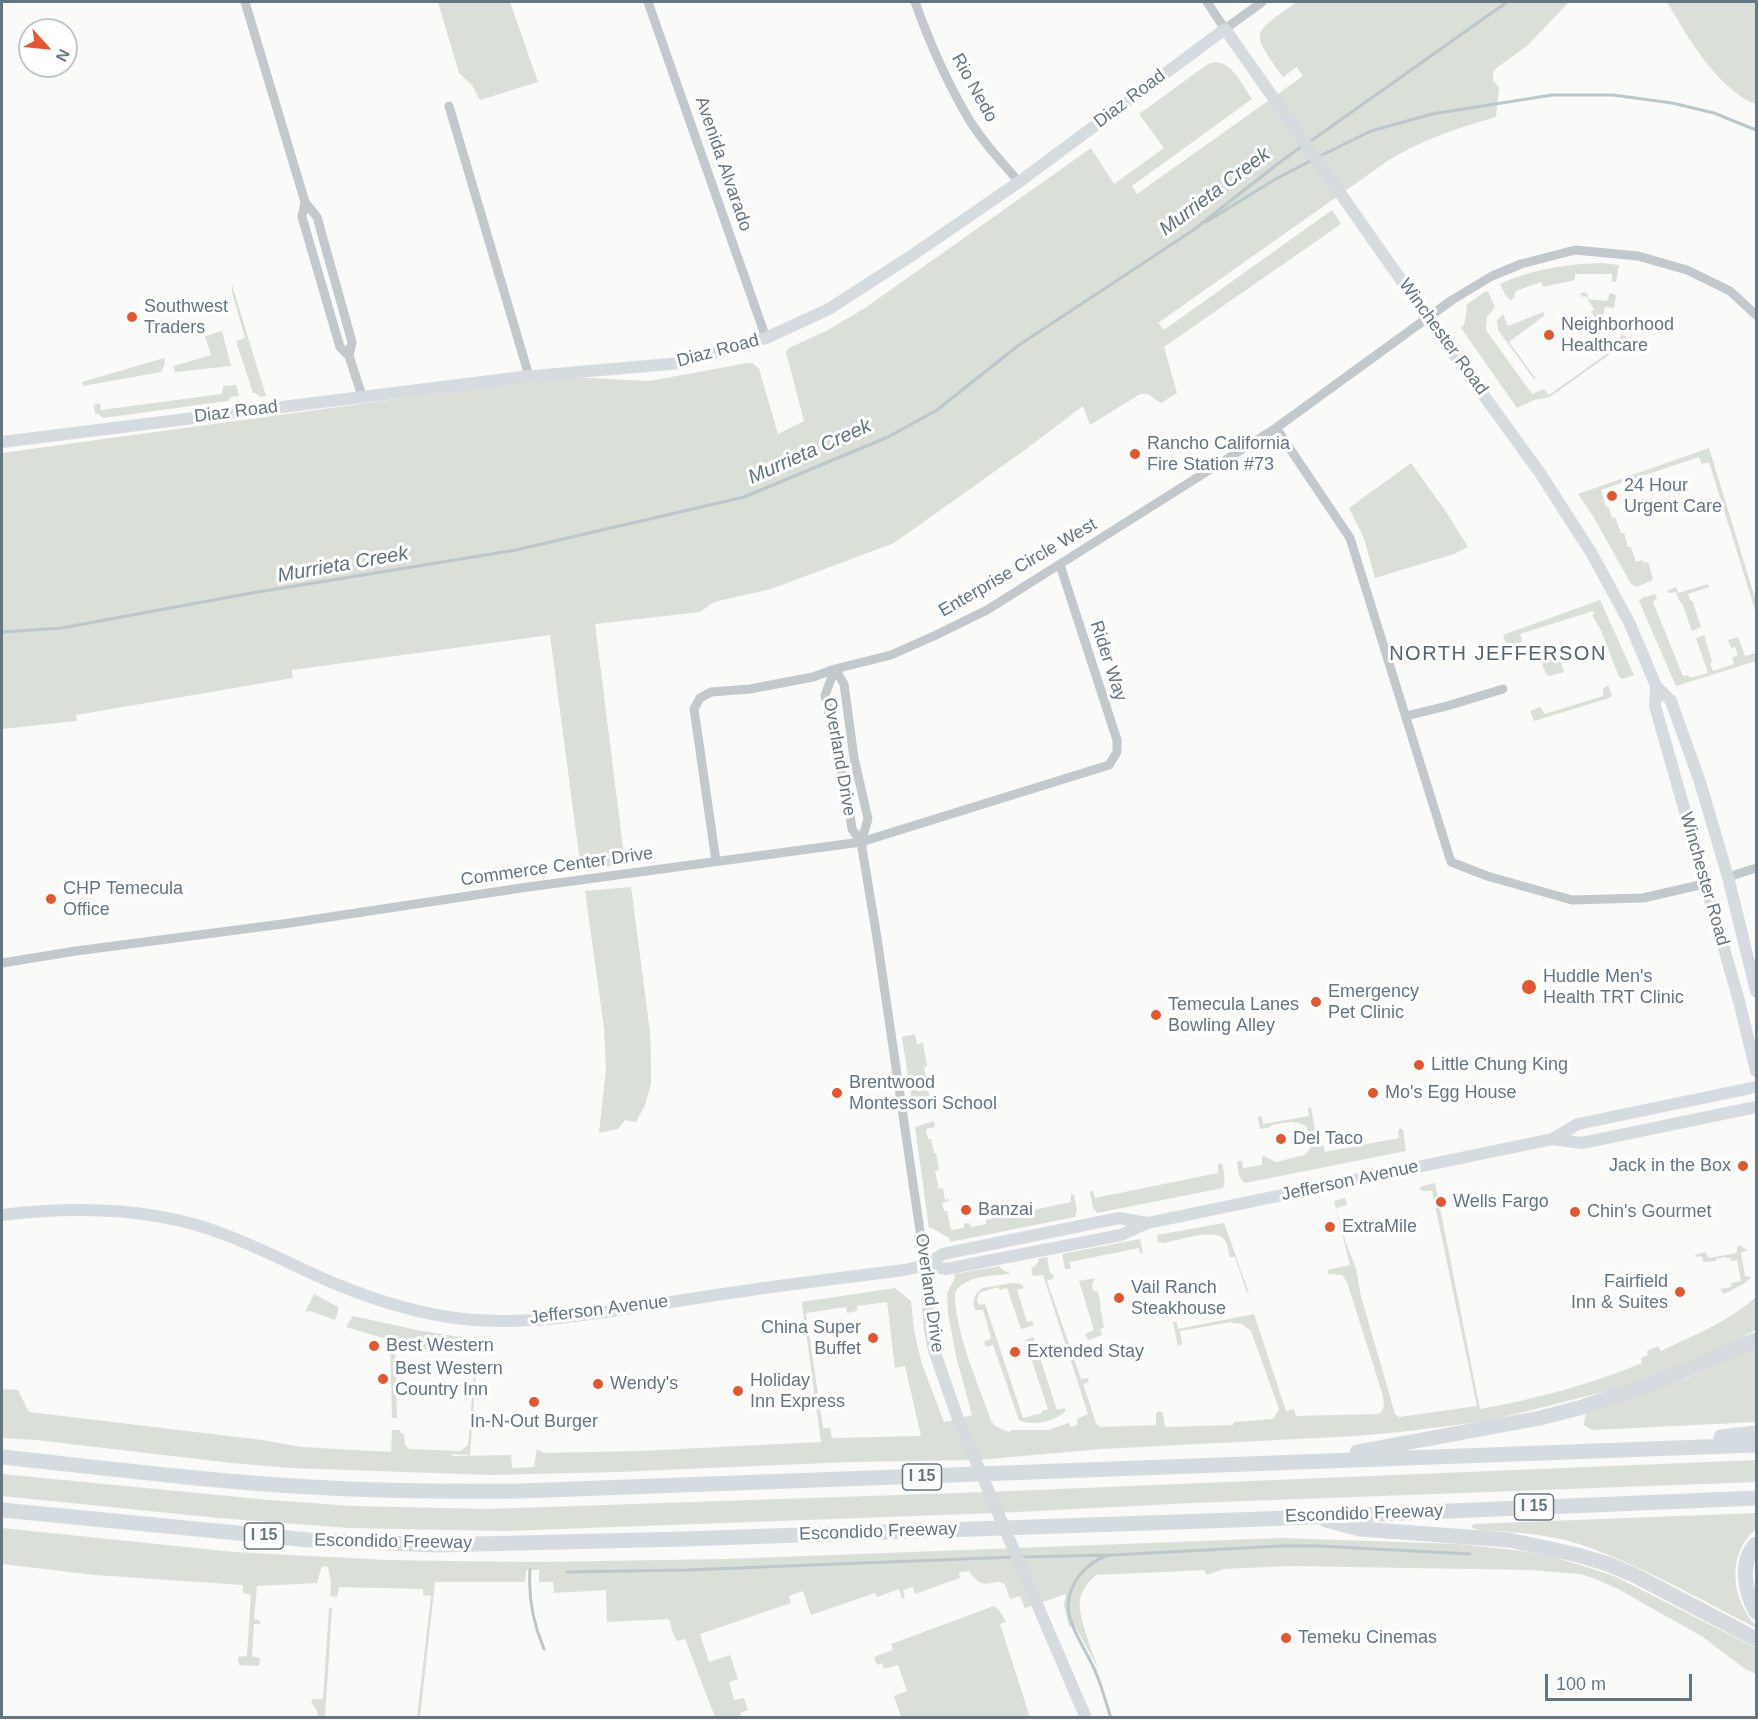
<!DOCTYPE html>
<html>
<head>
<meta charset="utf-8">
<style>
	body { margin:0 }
	#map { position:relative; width:1758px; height:1719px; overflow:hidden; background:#fafaf8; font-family:Helvetica,sans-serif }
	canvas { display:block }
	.frame { position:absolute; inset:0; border:3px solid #657683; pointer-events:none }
	.north { position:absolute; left:18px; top:18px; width:60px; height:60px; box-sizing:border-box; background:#fff; border:2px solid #c1c8cd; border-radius:50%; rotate:117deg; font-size:16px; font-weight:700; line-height:24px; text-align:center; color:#657683 }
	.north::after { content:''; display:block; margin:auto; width:21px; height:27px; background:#e4572e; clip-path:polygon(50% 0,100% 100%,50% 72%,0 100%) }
	.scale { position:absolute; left:1545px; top:1674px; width:147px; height:27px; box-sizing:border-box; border:3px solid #657683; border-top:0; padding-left:8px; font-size:18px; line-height:21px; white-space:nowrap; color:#657683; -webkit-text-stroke:4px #fff; paint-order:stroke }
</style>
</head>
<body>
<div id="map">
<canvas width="1758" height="1719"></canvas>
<div class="frame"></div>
<div class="north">N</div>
<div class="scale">100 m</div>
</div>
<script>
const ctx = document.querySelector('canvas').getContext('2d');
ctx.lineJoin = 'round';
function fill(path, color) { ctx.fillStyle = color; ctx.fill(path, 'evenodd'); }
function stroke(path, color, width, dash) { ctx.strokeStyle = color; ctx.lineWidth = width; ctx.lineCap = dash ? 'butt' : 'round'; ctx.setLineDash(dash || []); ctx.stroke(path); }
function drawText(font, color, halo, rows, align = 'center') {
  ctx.font = font + ' Helvetica,sans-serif'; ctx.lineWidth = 6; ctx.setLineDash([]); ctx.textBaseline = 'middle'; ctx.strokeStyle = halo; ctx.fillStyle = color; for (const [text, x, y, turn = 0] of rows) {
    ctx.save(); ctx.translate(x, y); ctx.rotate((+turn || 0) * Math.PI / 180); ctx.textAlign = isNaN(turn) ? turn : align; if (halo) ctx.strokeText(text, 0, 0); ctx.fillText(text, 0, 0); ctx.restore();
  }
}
fill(new Path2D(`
	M438,2H510L538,82L480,100L472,85L459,73Z
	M1297,2H1569L1527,46L1495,69L1493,74V80L1499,88L1496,117C1459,127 1422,140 1389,160L1158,323L1164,330L1332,210L1341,224L1164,347L1177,393L1161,403L1148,394H1140L1090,425L1083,406L1022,452L894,543L771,589L714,602L700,612L595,624L625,864L581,870L550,635L292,670L293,678L76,715L77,721L2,729V453L535,380L570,377L649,381L748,363H753L759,369L778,434L804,421L786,352L789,348L828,330L865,308L1091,148L1114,184L1164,148L1139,114L1208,64C1229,55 1242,85 1252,99L1132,186L1137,194L1303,76L1297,67L1283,77C1249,30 1252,34 1297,2Z
	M1667,2H1756V105C1714,85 1690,40 1667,2Z
	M1602,263L1619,265L1616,282H1612V274H1575V280L1543,287L1541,282L1516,291L1513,299L1511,300L1506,296L1500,284C1532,269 1567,264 1602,263Z
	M232,285L266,396L261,397L255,393H253L236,341L245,338L232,292Z
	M1486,291L1488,292L1495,307L1487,317L1486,330L1532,394L1544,389L1549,395L1616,347L1613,341L1620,337L1621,335L1626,336L1624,344L1550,397L1534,400L1517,408L1461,328L1464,325L1467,308L1466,305Z
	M1584,292L1588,294L1587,299L1607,301L1610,293L1616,295L1614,308L1605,307L1602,321L1610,323L1609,327L1604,330L1591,312L1594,309L1585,296L1582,297L1580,294Z
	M1543,312L1545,315L1509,342L1536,379H1534L1498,330L1497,320L1503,314L1508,326Z
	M222,331L231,366L175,372L174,366L211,355L205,336Z
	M164,358L165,363L161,372L83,386L82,382Z
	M236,385L239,396L231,397L228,401L103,418L98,414H95L94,405L100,403L101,410L222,394L223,386Z
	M1709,448L1756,601V613L1709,462L1702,464L1699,457L1601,490L1606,507L1608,506L1612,518L1615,517L1621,533H1624L1628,547H1631L1636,562L1643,560L1644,563L1648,562L1653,578L1651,581L1636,587L1631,584L1593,516L1578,494Z
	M1411,463L1447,513L1468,547L1454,554L1375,578L1364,538L1349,508Z
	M1708,584L1709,587L1688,594L1690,600L1693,602L1701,627L1692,631L1682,603L1680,602L1676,592L1669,593L1667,591L1676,587L1678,593Z
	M1655,594L1657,598L1653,602L1683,676L1688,675L1690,678L1708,673L1696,638L1704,635L1712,661L1710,664L1713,671L1734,664L1732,658L1738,655L1735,647L1731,648L1728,640L1738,637L1745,656L1756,653V661L1676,686L1639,601L1642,598Z
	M1600,600L1634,675L1623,679L1619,677L1601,630L1592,615L1594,614L1593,611L1520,634L1522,640L1516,650L1509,652L1503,635Z
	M1546,647H1547L1550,655L1558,653L1564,672L1550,676L1546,674L1541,661Z
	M1607,686L1609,687L1612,696L1606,699L1534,721L1530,711L1540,707L1545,714L1603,696V689Z
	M631,887L650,1032L651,1061V1084L645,1105L636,1122L625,1120L618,1129L599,1133L606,1068L604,1028L585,891Z
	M915,1034L917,1044L923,1043L927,1066L924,1067L931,1106L920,1109L913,1108L902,1037Z
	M1308,1107L1311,1108L1318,1144L1323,1145L1325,1152L1399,1138L1398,1131L1400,1128L1403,1130L1406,1151L1245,1183C1238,1178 1238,1170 1237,1163L1238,1161H1242L1243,1168L1262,1165V1158L1263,1156L1276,1162L1305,1155L1310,1149L1307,1127C1298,1119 1283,1123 1271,1125V1127L1260,1129L1258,1119L1259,1116L1262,1117L1263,1124L1309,1116Z
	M934,1121L935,1127L926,1129L928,1139H931L934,1153H936L939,1170L935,1171L939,1189L943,1188L945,1200L949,1199V1201L942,1203L944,1211H947L951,1230L964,1228V1224L969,1223L971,1227L986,1224V1220L1071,1202V1194L1074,1195L1077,1210L1075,1217L950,1242L949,1238L932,1228H929L915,1127Z
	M1218,1163L1222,1164C1224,1171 1226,1181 1223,1188L1097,1213L1093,1207L1090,1192L1092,1190L1095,1198L1218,1173Z
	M1435,1183L1480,1409C1536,1399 1589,1385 1642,1363L1641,1358L1648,1355L1647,1351L1658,1346L1661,1351C1693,1336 1729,1321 1756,1297V1330L1718,1350L1671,1370L1623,1387L1488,1421L1400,1432L1356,1436L1101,1449L978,1460L960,1418L972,1415L956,1356L948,1313L947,1293L955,1278L954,1274L1000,1266L1001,1269L1007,1272L1010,1271L1008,1274C991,1276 963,1276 955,1293C955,1334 978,1382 991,1421L995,1426L1009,1432L1012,1430H1048L1069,1423L1071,1427L1077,1425V1419L1088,1414L1043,1275L1033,1276L1031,1268L1035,1266L1039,1261L1038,1259L1047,1257L1050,1273L1053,1274L1054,1278L1047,1281L1081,1379L1088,1378L1089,1382L1083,1384L1096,1423L1100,1427L1156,1425V1414L1159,1411L1163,1413L1165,1427L1233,1425L1234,1422L1273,1419L1279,1409L1251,1331L1242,1324L1232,1323L1231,1322L1180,1331L1182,1344L1178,1346L1173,1322H1177L1178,1329L1254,1314L1286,1411L1294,1409L1296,1416L1378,1414C1385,1410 1384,1404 1383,1396L1347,1282L1342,1275L1328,1274V1270L1350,1265L1334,1201L1345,1198L1347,1205L1336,1208L1345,1240L1356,1269L1361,1296L1395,1414L1399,1417L1477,1406L1432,1191H1421L1420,1187Z
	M1224,1223L1249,1293H1247L1235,1257H1230C1228,1251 1228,1243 1224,1239C1216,1228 1177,1240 1164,1243L1158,1242L1157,1235Z
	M1140,1239L1143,1254L1140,1253L1139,1248L1070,1262L1071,1269H1065L1062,1254Z
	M1739,1245L1747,1250L1741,1253L1745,1276L1752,1277L1745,1283L1724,1294L1720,1289L1731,1287V1283L1741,1281L1737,1260L1731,1261V1258H1726L1725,1257L1716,1259V1261L1703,1262L1702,1256L1696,1257L1695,1255L1705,1252L1709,1258L1737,1253V1247Z
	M1095,1278L1092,1284L1093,1290L1098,1292L1101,1307H1100L1104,1327L1100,1329L1102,1335L1088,1340L1085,1334L1094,1330L1079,1281Z
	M1012,1283L1021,1284L1024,1288L1017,1290L1027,1322L1032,1321L1034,1325L1021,1329L1007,1288L1000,1290L998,1287L979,1293L977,1302L980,1305L985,1304L1023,1418L1042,1413V1411L1048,1409L1025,1340L1033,1337L1057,1410L1064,1408L1066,1411C1055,1421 1033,1427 1019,1420L993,1345L986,1347L984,1342L991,1338L983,1310H975C972,1301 974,1293 983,1288Z
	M895,1288L911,1301L914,1331L922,1364L944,1422L955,1420L972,1460L848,1462L617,1472L492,1475L291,1468L232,1463L36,1440L2,1438V1389L18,1390L29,1412L262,1440L302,1447L391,1452L392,1430H400L401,1433L404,1434L405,1445L409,1449L461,1451L468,1445L474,1373H476L470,1455L450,1454L454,1456L511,1455L512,1468L534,1467L537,1449L544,1453L640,1451L821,1442L806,1332L809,1333L823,1428H830L832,1438L921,1436L905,1366L895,1368L887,1302L857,1306V1311L847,1313L846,1307L806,1313L807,1320H804L802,1302Z
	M314,1294L338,1307V1311L335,1320L310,1311L305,1312Z
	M353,1316L417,1330L460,1337L464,1341V1344L456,1351L427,1350L395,1343L397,1418H392L390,1340L346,1327Z
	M1756,1346V1422L1592,1430L1584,1425L1585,1415L1588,1413L1687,1378Z
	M1756,1460V1482L1193,1503L997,1513L505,1531L349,1528L218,1518L2,1496V1474L269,1500L353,1506L487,1509L987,1492Z
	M1756,1513V1529C1726,1554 1731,1599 1756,1626V1628C1698,1598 1641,1565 1579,1544C1558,1537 1533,1534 1511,1532C1499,1530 1481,1533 1471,1527L1474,1524Z
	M2,1528L234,1552L388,1560L448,1561L537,1562L727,1559L1281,1538L1459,1544L1522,1551L1550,1556L1596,1570L1616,1577L1756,1648V1674L1745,1669L1703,1637L1618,1589L1593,1578L1580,1574L1530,1570L1289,1566L1224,1569L1207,1575L1204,1570L1096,1575C1089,1581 1082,1590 1080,1599C1077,1614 1093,1654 1099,1670L1075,1626L1069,1627L1064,1605L1066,1594L1025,1608L1020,1596L1010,1599C1008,1595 1007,1587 1004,1584C993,1576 984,1595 969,1571L959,1572L960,1578L915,1594L913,1587L903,1590L905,1598L902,1599L899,1589L877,1597L875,1593L811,1615L803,1591L789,1596L791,1603L700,1634L709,1662L730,1655L738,1679L729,1682L734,1700L744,1698L748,1710L740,1713L741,1717H736V1716L730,1717H715L685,1639L677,1641L672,1631L670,1621L668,1619L607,1622L606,1590L554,1593L553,1582H539V1570H526L525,1582H435L420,1717H417L431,1596L423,1595V1589L339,1587L337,1597L330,1596L331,1583L328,1567L322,1566L317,1583L257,1586L254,1619L259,1620L261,1624H254L252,1656L260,1658L259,1666L239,1665L238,1657L247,1656L251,1595L243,1593V1585L95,1575L2,1564Z
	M994,1606L999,1610L1006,1622L1000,1624L1030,1717H901L894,1696L907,1691L898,1665L884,1669L882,1663L877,1665L874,1657L893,1650L891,1644Z
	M329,1608H332L325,1717H318L317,1711L311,1702L313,1699H323Z`), '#dadfd7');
stroke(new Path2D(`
	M1308,143L1507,2
	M1320,156L1371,131L1432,114L1552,95H1613L1672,103L1714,113L1756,130
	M1206,222L1274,180L1314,159
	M2,632L62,628L246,594L516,550L744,497L888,437L937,410L1019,345L1192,231L1275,166L1302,146
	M1106,1556C1095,1560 1087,1566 1080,1575C1051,1610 1083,1640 1096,1673C1102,1687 1106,1703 1111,1718
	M1020,1557L1112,1555L1282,1546H1319L1470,1554
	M530,1570C528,1598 533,1623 544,1649
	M567,1572L687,1570L1013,1557`), '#bbc7cb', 3);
stroke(new Path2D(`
	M245,2L305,202L317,217L352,342L349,356L362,396
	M648,2L766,338
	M915,2C929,41 946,80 967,116C981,140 1001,161 1019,182
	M1207,2L1225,29L1262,2
	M449,106L529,376
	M305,202L302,217L340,347L349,356
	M1276,428L1350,538L1451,862L1487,876L1572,900L1643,898L1704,884
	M835,669L844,684L854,758L868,819L861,842L877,938L925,1265
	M835,669L825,695L848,801L852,829L861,842
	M1406,716L1447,706L1503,689
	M716,861L694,709L700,698L711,692L750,689L813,677L835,669L891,655L936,635L987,610L1276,428L1452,300L1492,276L1521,264L1575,250L1638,256L1687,270L1730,291L1756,315
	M1728,877L1756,868
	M2,963L76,951L290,923L528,887L861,842L1109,765L1117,752V740L1060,565`), '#c3c8cc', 9);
stroke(new Path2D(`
	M2,442L522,377L681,363L766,338L829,309L914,254L1019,182L1225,29L1427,317L1540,473L1592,554L1629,622L1654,681L1656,686L1655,706L1739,1001L1756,1071
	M1656,686L1671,701L1700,782L1728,877L1756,991
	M1552,1139L1582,1143L1756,1107
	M2,1215C76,1206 155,1207 226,1235C260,1248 291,1264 324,1279C363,1296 405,1310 448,1317C526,1329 606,1311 684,1300C757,1288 831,1279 905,1270L925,1265L943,1254L1119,1218L1147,1223
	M925,1265L946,1269L1121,1235L1147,1223L1552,1139L1578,1124L1756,1087
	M925,1265L930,1330L934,1350L959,1422L1086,1718`), '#d6dbdf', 12);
stroke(new Path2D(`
	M1721,1437L1756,1433
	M1357,1452L1540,1418L1579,1408L1650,1385L1756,1340
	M2,1457C104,1468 207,1481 311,1487C381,1491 451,1492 521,1491L1756,1445
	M2,1510L309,1540L437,1545L684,1539L1263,1519L1756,1498
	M1326,1520L1360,1529L1509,1540L1578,1555L1608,1564L1634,1575L1756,1639
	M1756,1544C1739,1562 1745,1592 1756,1612`), '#d6dbdf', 15);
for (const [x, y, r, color] of [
	[132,317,6,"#e4572e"],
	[1549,335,6,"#e4572e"],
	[1135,454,6,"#e4572e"],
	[1612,496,6,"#e4572e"],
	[51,899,6,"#e4572e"],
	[1529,987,8,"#e4572e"],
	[1316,1002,6,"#e4572e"],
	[1156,1015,6,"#e4572e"],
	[1419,1065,6,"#e4572e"],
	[837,1093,6,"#e4572e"],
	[1373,1093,6,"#e4572e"],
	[1281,1139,6,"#e4572e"],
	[1743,1166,6,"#e4572e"],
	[1441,1202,6,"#e4572e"],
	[966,1210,6,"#e4572e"],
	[1575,1212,6,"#e4572e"],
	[1330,1227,6,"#e4572e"],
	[1680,1292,6,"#e4572e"],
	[1119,1298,6,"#e4572e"],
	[873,1338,6,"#e4572e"],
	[374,1346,6,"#e4572e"],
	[1015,1352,6,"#e4572e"],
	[383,1379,6,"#e4572e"],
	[598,1384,6,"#e4572e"],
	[738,1391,6,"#e4572e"],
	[534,1402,6,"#e4572e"],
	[1286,1638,6,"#e4572e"]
]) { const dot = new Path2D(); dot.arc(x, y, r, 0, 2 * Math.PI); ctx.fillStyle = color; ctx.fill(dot); stroke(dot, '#fff', 2); }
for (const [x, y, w] of [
	[922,1477,39],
	[1534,1507,39],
	[264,1536,39]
]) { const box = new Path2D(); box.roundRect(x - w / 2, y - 13, w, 26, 4.5); ctx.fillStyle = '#fff'; ctx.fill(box); stroke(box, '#657683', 1.5); }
drawText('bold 16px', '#657683', null, [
	["I 15",922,1477],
	["I 15",1534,1507],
	["I 15",264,1536]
]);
drawText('18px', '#657683', '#fff', [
	["Rio Nedo",974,88,61],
	["Diaz Road",1130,99,-37],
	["Avenida Alvarado",723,164,71],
	["Winchester Road",1443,337,54],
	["Diaz Road",718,351,-15],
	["Diaz Road",236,412,-7],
	["Enterprise Circle West",1018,568,-30],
	["Rider Way",1108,661,72],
	["Overland Drive",839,757,80],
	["Commerce Center Drive",557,867,-8],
	["Winchester Road",1704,879,74],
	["Jefferson Avenue",1350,1181,-12],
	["Overland Drive",929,1293,82],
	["Jefferson Avenue",599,1310,-7],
	["Escondido Freeway",1364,1514,-2],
	["Escondido Freeway",878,1532,-2],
	["Escondido Freeway",393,1542,1]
]);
drawText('18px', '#657683', '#fff', [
	["Southwest",144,307],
	["Traders",144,328],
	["Neighborhood",1561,325],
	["Healthcare",1561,346],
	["Rancho California",1147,444],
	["Fire Station #73",1147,465],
	["24 Hour",1624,486],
	["Urgent Care",1624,507],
	["CHP Temecula",63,889],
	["Office",63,910],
	["Huddle Men's",1543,977],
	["Health TRT Clinic",1543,998],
	["Emergency",1328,992],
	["Pet Clinic",1328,1013],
	["Temecula Lanes",1168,1005],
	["Bowling Alley",1168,1026],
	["Little Chung King",1431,1065],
	["Brentwood",849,1083],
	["Montessori School",849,1104],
	["Mo's Egg House",1385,1093],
	["Del Taco",1293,1139],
	["Jack in the Box",1731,1166,"right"],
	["Wells Fargo",1453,1202],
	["Banzai",978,1210],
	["Chin's Gourmet",1587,1212],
	["ExtraMile",1342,1227],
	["Fairfield",1668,1282,"right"],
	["Inn & Suites",1668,1303,"right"],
	["Vail Ranch",1131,1288],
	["Steakhouse",1131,1309],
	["China Super",861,1328,"right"],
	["Buffet",861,1349,"right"],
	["Best Western",386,1346],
	["Extended Stay",1027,1352],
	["Best Western",395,1369],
	["Country Inn",395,1390],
	["Holiday",750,1381],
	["Inn Express",750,1402],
	["Wendy's",610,1384],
	["In-N-Out Burger",534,1422,"center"],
	["Temeku Cinemas",1298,1638]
], 'left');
drawText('italic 20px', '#60757c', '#fff', [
	["Murrieta Creek",1215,192,-37],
	["Murrieta Creek",810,452,-24],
	["Murrieta Creek",343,565,-10]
]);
ctx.letterSpacing = '1.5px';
drawText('20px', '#57646e', '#fff', [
	["NORTH JEFFERSON",1498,654]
]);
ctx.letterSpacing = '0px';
</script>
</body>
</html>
